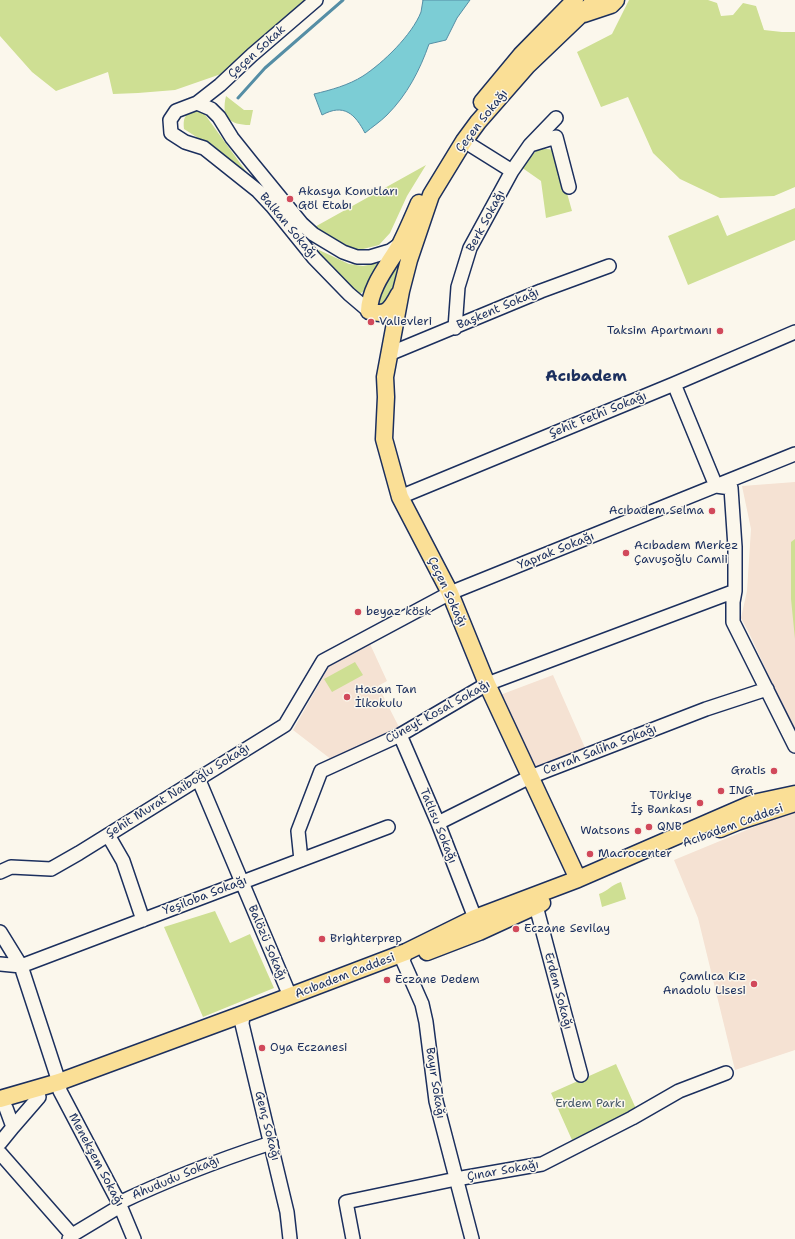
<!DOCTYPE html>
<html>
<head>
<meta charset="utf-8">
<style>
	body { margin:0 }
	canvas { display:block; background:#fbf7ec }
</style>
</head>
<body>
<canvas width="795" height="1239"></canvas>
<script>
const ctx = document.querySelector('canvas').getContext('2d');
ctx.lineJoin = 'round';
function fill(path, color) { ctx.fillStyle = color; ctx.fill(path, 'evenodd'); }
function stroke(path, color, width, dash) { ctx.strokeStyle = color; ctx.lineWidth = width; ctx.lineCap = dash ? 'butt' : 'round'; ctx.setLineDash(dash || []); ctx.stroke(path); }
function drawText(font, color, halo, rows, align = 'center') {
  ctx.font = font + ' "Shantell Sans",sans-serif'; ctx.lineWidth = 3; ctx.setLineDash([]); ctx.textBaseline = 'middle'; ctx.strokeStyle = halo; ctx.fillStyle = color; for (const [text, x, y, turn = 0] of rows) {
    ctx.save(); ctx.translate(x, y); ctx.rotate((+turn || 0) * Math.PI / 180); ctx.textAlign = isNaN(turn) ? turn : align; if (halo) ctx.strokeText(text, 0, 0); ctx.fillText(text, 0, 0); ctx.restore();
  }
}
fill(new Path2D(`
	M795,482V729L786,713L749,633L741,618L747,591L751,529L742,486Z
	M370,644L387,681L378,686L400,729L332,760L293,730L331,663Z
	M553,675L586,750L531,773L500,695Z
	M795,810V1050L735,1070L698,918L674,860Z`), '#f5e2d3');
fill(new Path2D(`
	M0,0H307L221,74L175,90L138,93L113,94L108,72L56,91L32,72L0,36Z
	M629,0H708L717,3L721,16L733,15L743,3L756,6L764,30L782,32H795V187L774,196L720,198L680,179L653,153L628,97L601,107L577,52L612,34Z
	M226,96L244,110H253L250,125C229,125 221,117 226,96Z
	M193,110H200L206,116L253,181L217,150L184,129C183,120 184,114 193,110Z
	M539,148L555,150L572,211L546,218L541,181L521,167Z
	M426,165L407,196L390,233L379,245L355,251L311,229Z
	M795,208V240L688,285L668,236L718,215L727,236Z
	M419,214L389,301L384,306L373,302Z
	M319,250L349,264L363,266L383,262L365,291L355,296L317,254Z
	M795,539V639L791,599V542Z
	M355,662L363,675L332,692L324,679Z
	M621,882L626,899L602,907L599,894C608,891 611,885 621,882Z
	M215,911L230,943L250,934L274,988L203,1017L164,927Z
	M616,1064L637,1111L572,1140L551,1093Z`), '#cedf93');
const water = new Path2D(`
	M423,0H470L457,18L446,40L429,44C420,70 407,95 387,115C380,122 372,127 365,133C355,114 344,103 322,115L314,94C331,90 349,85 363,76C383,63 412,35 421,12C422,8 422,4 423,0Z`);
fill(water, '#7ccdd5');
stroke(water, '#558ea5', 1);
stroke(new Path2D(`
	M238,98L265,68L343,0`), '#558ea5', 3);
const minor = new Path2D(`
	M316,0L252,55L220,85L197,103L176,111L170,120L171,133L185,142L204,148L258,191L272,206L314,258L349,294L369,311
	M197,103L211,109L219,117L232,138L252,163L302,224L313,234L343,252L357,257H370L390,251L400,244
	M530,145L556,137L569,187
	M512,171L530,145L556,118
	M455,328L458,287L470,248L512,171L464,141
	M389,354L541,291L609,266
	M674,384L716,486L731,488L735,547V591L733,602V622L795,746
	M400,497L674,384L795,332
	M400,735L438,823L475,918
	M198,778L290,996
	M438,823L530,777L706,709L767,689
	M108,835L123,861L143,920
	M301,860L298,831L321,771L400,735L487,684L735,591
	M0,872L11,867L51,869L79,853L285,725L323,661L450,593L795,454
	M536,906L581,1075
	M0,932L21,966L59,1082L60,1091L119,1203L134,1239
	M406,952L403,961L422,1004L426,1022L436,1101L472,1239
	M0,964L21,966L388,827
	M243,1014L242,1024L287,1212L290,1239
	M6,1108L13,1127
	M0,1143L13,1127L39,1097
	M0,1153L72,1235
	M69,1239L72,1235L117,1208L119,1203C169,1179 219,1160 271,1143
	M353,1239L346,1202L456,1179L542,1164L632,1118L679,1091L726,1073`);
const major = new Path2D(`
	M584,14L611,5L616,0
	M482,102L521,55L575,0
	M369,311C370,286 388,266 400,245C407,231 413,217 419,203
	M369,311C387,317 391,309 399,294
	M720,829L737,822L795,803
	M578,879L487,684L450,593L400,497L384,439L386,397L385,377L401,291L409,260L431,195L464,141L478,122L527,66L596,0
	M427,952L479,932L542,903
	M0,1099L59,1082L243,1014L406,952L475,918L578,879L753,803L795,794`);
stroke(minor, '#1b2f5e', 16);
stroke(major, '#1b2f5e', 19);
stroke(minor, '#fbf7ec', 13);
stroke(major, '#fadf96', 16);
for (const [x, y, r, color] of [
	[290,199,4,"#d1495b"],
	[371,322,4,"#d1495b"],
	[720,331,4,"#d1495b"],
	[712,511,4,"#d1495b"],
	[626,553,4,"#d1495b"],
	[358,612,4,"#d1495b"],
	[347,697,4,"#d1495b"],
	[774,771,4,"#d1495b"],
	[721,791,4,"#d1495b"],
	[700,803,4,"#d1495b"],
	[649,827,4,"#d1495b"],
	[638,831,4,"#d1495b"],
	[590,854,4,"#d1495b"],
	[516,929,4,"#d1495b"],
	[322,939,4,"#d1495b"],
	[387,980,4,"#d1495b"],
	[754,984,4,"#d1495b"],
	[262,1048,4,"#d1495b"]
]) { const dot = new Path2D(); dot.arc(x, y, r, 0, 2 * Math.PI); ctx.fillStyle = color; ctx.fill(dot); stroke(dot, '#fbf7ec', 1.5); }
drawText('12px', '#1b2f5e', '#fbf7ec', [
	["Çeçen Sokak",257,52,-42],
	["Çeçen Sokağı",482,121,-52],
	["Berk Sokağı",486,221,-62],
	["Balkan Sokağı",288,226,50],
	["Başkent Sokağı",498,309,-23],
	["Şehit Fethi Sokağı",598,415,-22],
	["Yaprak Sokağı",556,551,-22],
	["Çeçen Sokağı",447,592,65],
	["Cüneyt Kosal Sokağı",438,712,-29],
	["Cerrah Saliha Sokağı",600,750,-21],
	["Şehit Murat Naiboğlu Sokağı",178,791,-32],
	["Tatlısu Sokağı",438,826,68],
	["Acıbadem Caddesi",733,826,-20],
	["Yeşiloba Sokağı",205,896,-21],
	["Balözü Sokağı",267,943,67],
	["Acıbadem Caddesi",345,976,-21],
	["Erdem Sokağı",558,991,75],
	["Bayır Sokağı",435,1083,81],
	["Genç Sokağı",267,1126,76],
	["Menekşem Sokağı",96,1160,62],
	["Çınar Sokağı",503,1171,-10],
	["Ahududu Sokağı",176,1178,-23]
]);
drawText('12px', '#1b2f5e', '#fbf7ec', [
	["Akasya Konutları",298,192],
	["Göl Etabı",298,206],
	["Valievleri",379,322],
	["Taksim Apartmanı",712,331,"right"],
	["Acıbadem Selma",704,511,"right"],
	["Acıbadem Merkez",634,546],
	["Çavuşoğlu Camii",634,560],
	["beyaz kösk",366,612],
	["Hasan Tan",355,690],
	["İlkokulu",355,704],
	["Gratis",766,771,"right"],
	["ING",729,791],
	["Türkiye",692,796,"right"],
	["İş Bankası",692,810,"right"],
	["QNB",657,827],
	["Watsons",630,831,"right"],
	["Macrocenter",598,854],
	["Eczane Sevilay",524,929],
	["Brighterprep",330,939],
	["Çamlıca Kız",746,977,"right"],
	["Anadolu Lisesi",746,991,"right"],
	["Eczane Dedem",395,980],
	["Oya Eczanesi",270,1048]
], 'left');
drawText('12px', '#485b6b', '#fbf7ec', [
	["Erdem Parkı",590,1104]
]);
drawText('bold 16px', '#1b2f5e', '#fbf7ec', [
	["Acıbadem",586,377]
]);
</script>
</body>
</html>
